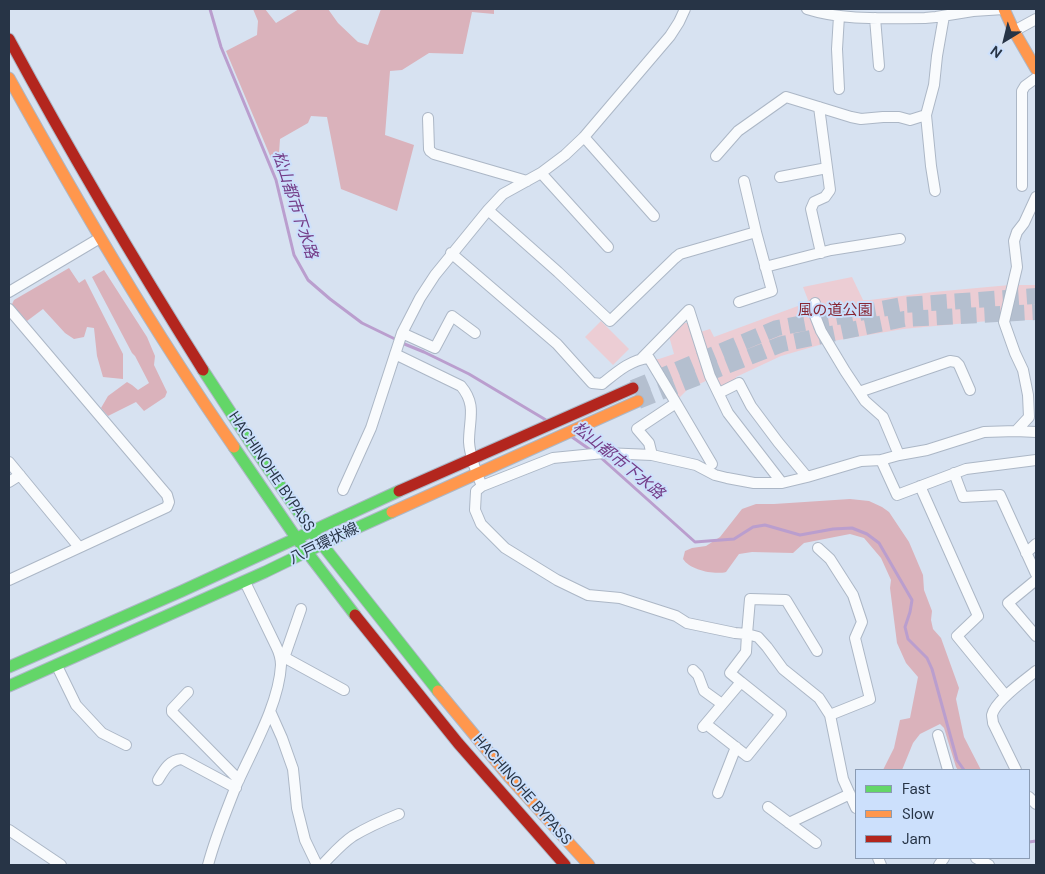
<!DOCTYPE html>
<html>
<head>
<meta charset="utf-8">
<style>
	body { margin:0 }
	#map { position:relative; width:1045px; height:874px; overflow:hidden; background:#d7e2f1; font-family:"DM Sans",sans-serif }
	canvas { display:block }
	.frame { position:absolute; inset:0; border:10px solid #273446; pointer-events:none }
	.legend { position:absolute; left:855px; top:769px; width:175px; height:90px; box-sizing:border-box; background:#cce0fc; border:1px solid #8a9bb3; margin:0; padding:6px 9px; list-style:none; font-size:15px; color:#273446 }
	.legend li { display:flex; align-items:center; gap:10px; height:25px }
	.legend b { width:25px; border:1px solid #8a9bb3 }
	.north { position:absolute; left:980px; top:15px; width:50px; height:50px; -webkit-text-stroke:4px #cce0fc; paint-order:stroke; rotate:216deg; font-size:14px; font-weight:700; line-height:20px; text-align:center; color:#273446 }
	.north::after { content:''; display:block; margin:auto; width:18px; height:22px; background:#273446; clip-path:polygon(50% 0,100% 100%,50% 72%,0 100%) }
</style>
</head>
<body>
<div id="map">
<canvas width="1045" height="874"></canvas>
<div class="frame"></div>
<ul class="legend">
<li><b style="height:6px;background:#63d668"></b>Fast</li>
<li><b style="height:6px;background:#ff974d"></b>Slow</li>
<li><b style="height:6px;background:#b3261e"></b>Jam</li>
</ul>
<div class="north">N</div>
</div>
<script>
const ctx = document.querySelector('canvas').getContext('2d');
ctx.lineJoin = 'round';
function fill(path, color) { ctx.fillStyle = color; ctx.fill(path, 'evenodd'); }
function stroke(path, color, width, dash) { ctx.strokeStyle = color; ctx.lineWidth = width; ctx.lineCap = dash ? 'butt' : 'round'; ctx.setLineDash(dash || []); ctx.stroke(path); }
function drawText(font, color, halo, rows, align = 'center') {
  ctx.font = font + ' "DM Sans","Noto Sans JP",sans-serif'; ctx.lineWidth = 4; ctx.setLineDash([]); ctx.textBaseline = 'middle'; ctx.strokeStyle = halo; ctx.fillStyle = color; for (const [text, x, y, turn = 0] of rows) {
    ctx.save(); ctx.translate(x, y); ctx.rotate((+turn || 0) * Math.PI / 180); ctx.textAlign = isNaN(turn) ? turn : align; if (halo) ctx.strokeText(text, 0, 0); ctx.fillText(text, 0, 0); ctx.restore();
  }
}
fill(new Path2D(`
	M852,277L863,300H870L933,292L1010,285H1036V320H999L903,329L833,341L781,356L736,377L735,380L720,387L714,377L687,390L677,400L653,359H659L674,354L669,336L681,323H689L694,334L710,329L714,337L806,303L808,300L803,287Z
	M601,321L629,349L613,365L585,337Z`), '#eccdd4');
fill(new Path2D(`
	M253,9H265L276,23L299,9H328L338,23L358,42L368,45L381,9H494V14L472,12L463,54L429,53L402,70L390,71L385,135L414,145L397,211L341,189L327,117L311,116L308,123L280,139L279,153L271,158L226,51L257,35L258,21Z
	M69,268L79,283L85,279L123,354V379L103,377L97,356L94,328L87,327L84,337L74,339L65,333L43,309L27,321L12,304L14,300Z
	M104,270L147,337L155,356L154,365L167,392L165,397L144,411L136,402L108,416L101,408L108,396L127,382L132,385L138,390L149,383L135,356L132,353L92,277Z
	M850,499L869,501L882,507L889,512L909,542L923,575L924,590L932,611L931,620L933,629L941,638L959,688L956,699L964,737L981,770H958L956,767L944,728L940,724L920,734L913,743L902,770H883L894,748L900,720L910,718L918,677L906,663L897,643L890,588L891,580L881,558L864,538L850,534L804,543L793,553L752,552L739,554L726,572C714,575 690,570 683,559L685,551L692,548L706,546L720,537L742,509L756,504H774Z`), '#dab2bb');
stroke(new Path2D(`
	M210,9L221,47L276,180L294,255L308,280L330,299L362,323L397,340
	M402,343L424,352L469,374L546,420
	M572,437L592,451
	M599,456L695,542L734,539L753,527L765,525L800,535L833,529L852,528L867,534L879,543L912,600L910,612L905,627L908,639L927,658L932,669L957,760L964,770
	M1029,842L1036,841`), '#ba9ece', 3);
stroke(new Path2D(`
	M633,388L777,328L903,305L1036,296
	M638,401L782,344L904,319L1036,312`), '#b4bfcf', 16, [16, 8]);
const street = new Path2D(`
	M807,9C845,21 885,18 925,18L936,17L973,11L1004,9
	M875,18L879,66
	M1014,31L1036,19
	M839,89L837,49L839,16
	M819,107L830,190L825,197L814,202L811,209L821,253
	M428,118L429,149L430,151L434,154L527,181
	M584,137L654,216
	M716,156L738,131L786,97L851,117L861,119L883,117H899L910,120L926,115
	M541,173L608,247
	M780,177L827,168
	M744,181L756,232
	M1022,186V91L1025,86L1036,78
	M935,191L931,166L926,115L934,85L937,56L944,16
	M488,210L558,272L610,321L675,258L680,254L756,232L772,291L739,302
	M451,253L557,344L592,383L602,384C617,372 630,360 649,358L676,403L637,429L649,443L652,455
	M765,267L831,250L900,239
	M9,292L100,238
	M815,303L812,308L821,331L845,371L865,401L883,417L899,455
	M9,309L167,495L169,502L167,507L9,580
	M402,333L435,348L452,316L475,333
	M395,354L461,386C477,405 469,419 469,442C470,457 476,472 482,486L476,491L475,510L481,524L505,548L557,580L588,595L620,598L676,616L687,623L735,633L747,634L746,652L730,673L741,682L703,727
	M642,358L689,310L710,376L728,413L782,483
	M859,392L950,361L956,362L959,365L970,390
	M719,393L739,383L751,406L778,442L807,477
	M676,403L712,464
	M1016,431L1029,417L1028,395L1023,370L1015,353L1004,322L1017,267L1014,241L1017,232L1024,223L1036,197
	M881,460L897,495L966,469L1036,460
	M9,462L79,547
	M954,473L963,497L1000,495L1036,574
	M9,482L20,475
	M482,486L553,458L604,453L652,455L696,465L715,475L727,478L754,483H782L807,477L861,461L881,460L899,455L927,450L984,432L1016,431L1036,432
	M920,486L978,616L957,636L1006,696
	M343,490L371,428L402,333L420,298L435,275L488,210L503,194L541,173L565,155L584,137L670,36L679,22L685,9
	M818,548L830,559L853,595L862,622L855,638L870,699L830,715
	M1026,553L1036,544
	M1036,580L1008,603L1036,636
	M817,651L786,600L750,599L747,634L758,637L767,647L783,669L819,698L830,715L843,779L856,808
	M280,655L344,690
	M284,658L301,609
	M57,666L76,705L102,733L126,745
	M693,670L698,675L704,691L722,704
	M188,692L172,709V712L239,780
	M270,711L282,738L293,769L297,808L305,840L317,865
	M706,724L747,756L781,714L741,682
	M938,735L948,770
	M1016,770L993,723C993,721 992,717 992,715C995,701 1025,680 1036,671
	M158,780C164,770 169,760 182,759L236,788
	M718,793L736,747
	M1029,797L1036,804
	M768,807L816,843
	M789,823L850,794
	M9,830L61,865
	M878,858L881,865
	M976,858L989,865
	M208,865C215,838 226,812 236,786C252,750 279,704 281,665C281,658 279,652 276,646L245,582
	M322,865C332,855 341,844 353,836C368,827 384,820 399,814
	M939,865L944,858`);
const fast = new Path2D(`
	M203,370L252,445L313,533L438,691
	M234,447L297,539L355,615
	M9,667L182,591L399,491
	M9,686L265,572L341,535L392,512`);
const slow = new Path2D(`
	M1004,9L1014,31L1036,69
	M9,78C79,204 152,329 234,447
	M392,512L638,401
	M438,691L510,778L589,865`);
const jam = new Path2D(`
	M9,39C70,152 135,262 203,370
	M399,491L633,388
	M355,615L458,743L565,865`);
stroke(street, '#acb7c6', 12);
stroke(fast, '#acb7c6', 13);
stroke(slow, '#acb7c6', 13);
stroke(jam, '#acb7c6', 13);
stroke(street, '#f9fbfd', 10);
stroke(fast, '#63d668', 11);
stroke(slow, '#ff974d', 11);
stroke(jam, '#b3261e', 11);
drawText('15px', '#872634', '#cce0fc', [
	["風の道公園",835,311]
]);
drawText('15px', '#273446', '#cce0fc', [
	["HACHINOHE BYPASS",271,472,56],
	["八戸環状線",324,544,-26],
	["HACHINOHE BYPASS",522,790,49]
]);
drawText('italic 16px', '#743c87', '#cce0fc', [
	["松山都市下水路",294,205,72],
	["松山都市下水路",618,461,39]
]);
</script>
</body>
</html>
